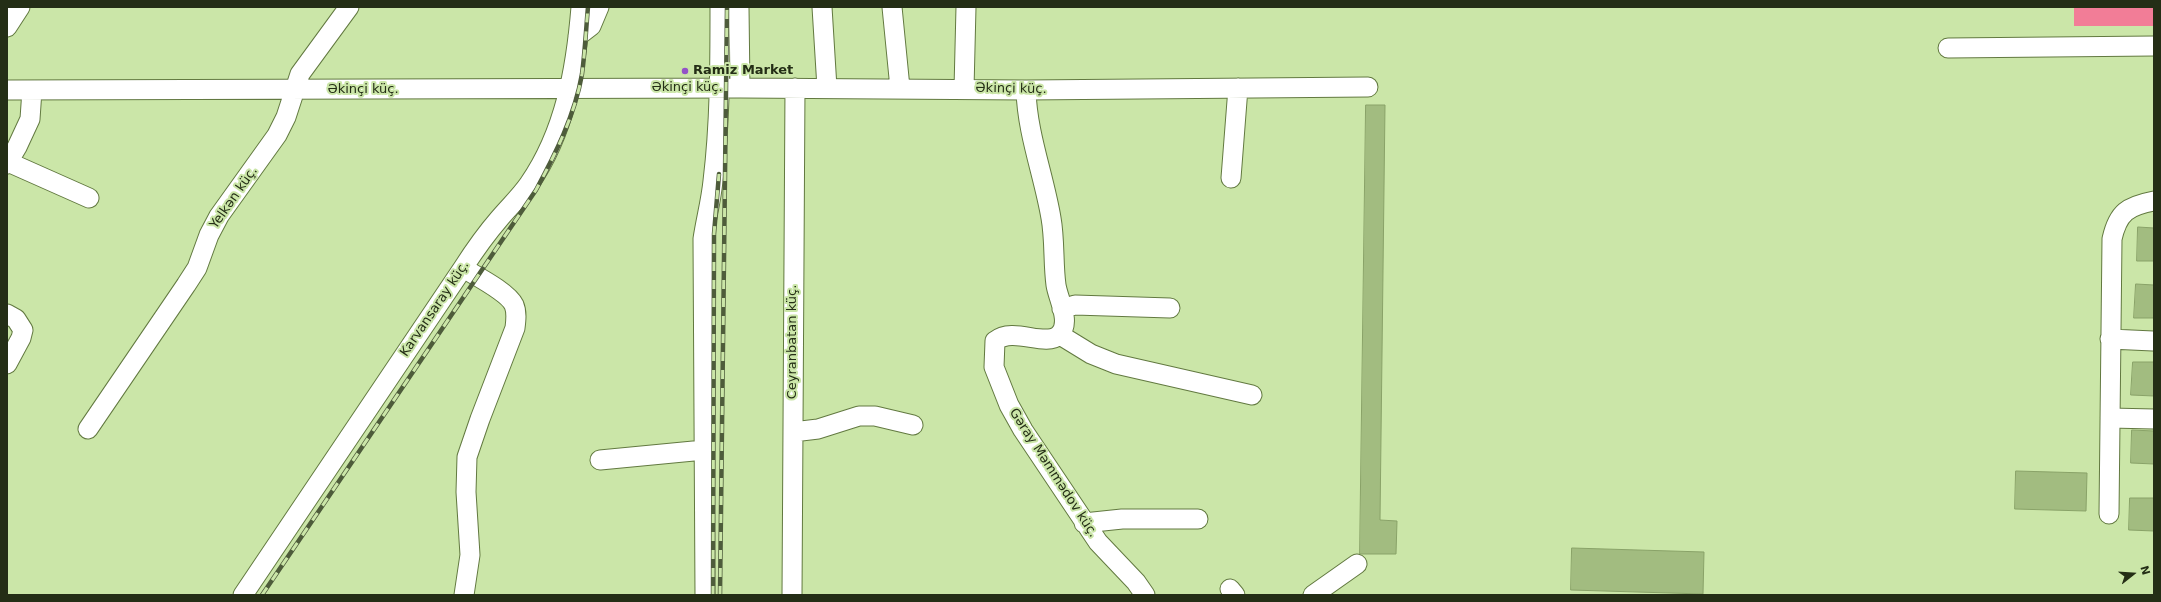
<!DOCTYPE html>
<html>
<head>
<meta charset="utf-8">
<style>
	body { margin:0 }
	#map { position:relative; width:2161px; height:602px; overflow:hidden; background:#cbe6a8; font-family:"DejaVu Sans",sans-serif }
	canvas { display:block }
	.frame { position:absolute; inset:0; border:8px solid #242e16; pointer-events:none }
	.north { position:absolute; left:2113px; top:554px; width:40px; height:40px; -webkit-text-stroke:3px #cbe6a8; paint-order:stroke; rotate:73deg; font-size:11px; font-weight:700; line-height:16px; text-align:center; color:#242e16 }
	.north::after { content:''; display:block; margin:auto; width:14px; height:18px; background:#242e16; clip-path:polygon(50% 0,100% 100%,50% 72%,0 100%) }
</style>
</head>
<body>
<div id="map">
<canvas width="2161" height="602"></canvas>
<div class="frame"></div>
<div class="north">N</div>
</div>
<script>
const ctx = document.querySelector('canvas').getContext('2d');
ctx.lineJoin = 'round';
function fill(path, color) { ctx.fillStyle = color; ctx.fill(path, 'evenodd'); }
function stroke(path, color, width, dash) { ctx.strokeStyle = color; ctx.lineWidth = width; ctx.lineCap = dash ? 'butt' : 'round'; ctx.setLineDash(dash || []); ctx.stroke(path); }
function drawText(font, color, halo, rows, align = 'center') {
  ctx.font = font + ' "DejaVu Sans",sans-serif'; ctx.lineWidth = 4; ctx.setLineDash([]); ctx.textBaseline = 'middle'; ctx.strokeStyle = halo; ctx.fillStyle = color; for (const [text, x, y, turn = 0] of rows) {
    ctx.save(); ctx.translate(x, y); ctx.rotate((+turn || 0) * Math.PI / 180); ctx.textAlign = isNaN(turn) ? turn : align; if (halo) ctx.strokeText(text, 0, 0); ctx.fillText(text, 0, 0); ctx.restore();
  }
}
fill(new Path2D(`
	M2074,7H2154V26H2074Z`), '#f27d97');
const building = new Path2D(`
	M1366,105H1385L1380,520L1397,521L1396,554H1360Z
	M2138,227L2154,228V261H2137Z
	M2136,284L2154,285V318H2134Z
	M2133,362H2154V396L2131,395Z
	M2132,430L2154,431V464L2131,463Z
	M2016,471L2087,473L2086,511L2015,509Z
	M2130,498H2154V531L2129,530Z
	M1572,548L1704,552L1703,594L1571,590Z`);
fill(building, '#a2bc80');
stroke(building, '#89a268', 1);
const minor = new Path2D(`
	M739,7L740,88
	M822,7L827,88
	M892,7L900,88
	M7,27L20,7
	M578,36L591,26L599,7
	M1948,48L2154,46
	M964,89L966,7
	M7,90L740,88L1026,90L1368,87
	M1026,90C1027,133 1044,176 1051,218C1055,240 1053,263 1056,285C1058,299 1072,323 1059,335C1045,348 1014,326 995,341L994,367L1009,405L1023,430L1098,542L1136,582L1145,595
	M8,162L89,198
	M7,164L17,147L30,119L32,90
	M1231,178L1238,88
	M463,268C476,276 508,292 514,305C517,312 516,320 515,328L480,419L467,457L466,492L470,555L464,595
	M1062,309L1075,305L1170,308
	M7,314L16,319L23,330L21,338L7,364
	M1060,335L1091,354L1116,364L1252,395
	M2110,339L2153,341
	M2110,418L2154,419
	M88,429L186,285L197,268L209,235L219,216L277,135L286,117L300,74L349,7
	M793,432L818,429L859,416H875L913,425
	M600,460L704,450
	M2109,514L2112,239C2118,212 2128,206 2154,201
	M1084,523L1122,519H1198
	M1230,589L1235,595
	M243,595L463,268C474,251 486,234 499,219C509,207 520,197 529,184C565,132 576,69 581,7
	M705,595L703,239C706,219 711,201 713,181C720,124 720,65 720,7
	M792,595L795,88
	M1313,595L1357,564`);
stroke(minor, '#627940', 21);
stroke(minor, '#fff', 19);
const rail = new Path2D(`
	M262,595L536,190C555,155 575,115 582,74C585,52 586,29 588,7
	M713,595L714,234L719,174
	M720,595L727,7`);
stroke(rail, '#4e5c3b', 4.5);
stroke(rail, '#cbe6a8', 3, [9]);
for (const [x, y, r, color] of [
	[685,71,4,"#9352c7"]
]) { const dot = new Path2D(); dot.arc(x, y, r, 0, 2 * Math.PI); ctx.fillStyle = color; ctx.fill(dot); stroke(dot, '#cbe6a8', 1.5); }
drawText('bold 13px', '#242e16', '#cbe6a8', [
	["Ramiz Market",693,71]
], 'left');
drawText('13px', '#242e16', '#cbe6a8', [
	["Əkinçi küç.",687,88],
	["Əkinçi küç.",1011,89,1],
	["Əkinçi küç.",363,90],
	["Yelkən küç.",234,198,-55],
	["Karvansaray küç.",435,309,-56],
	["Ceyranbatan küç.",793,342,-90],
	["Gəray Məmmədov küç.",1053,473,57]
]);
</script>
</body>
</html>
